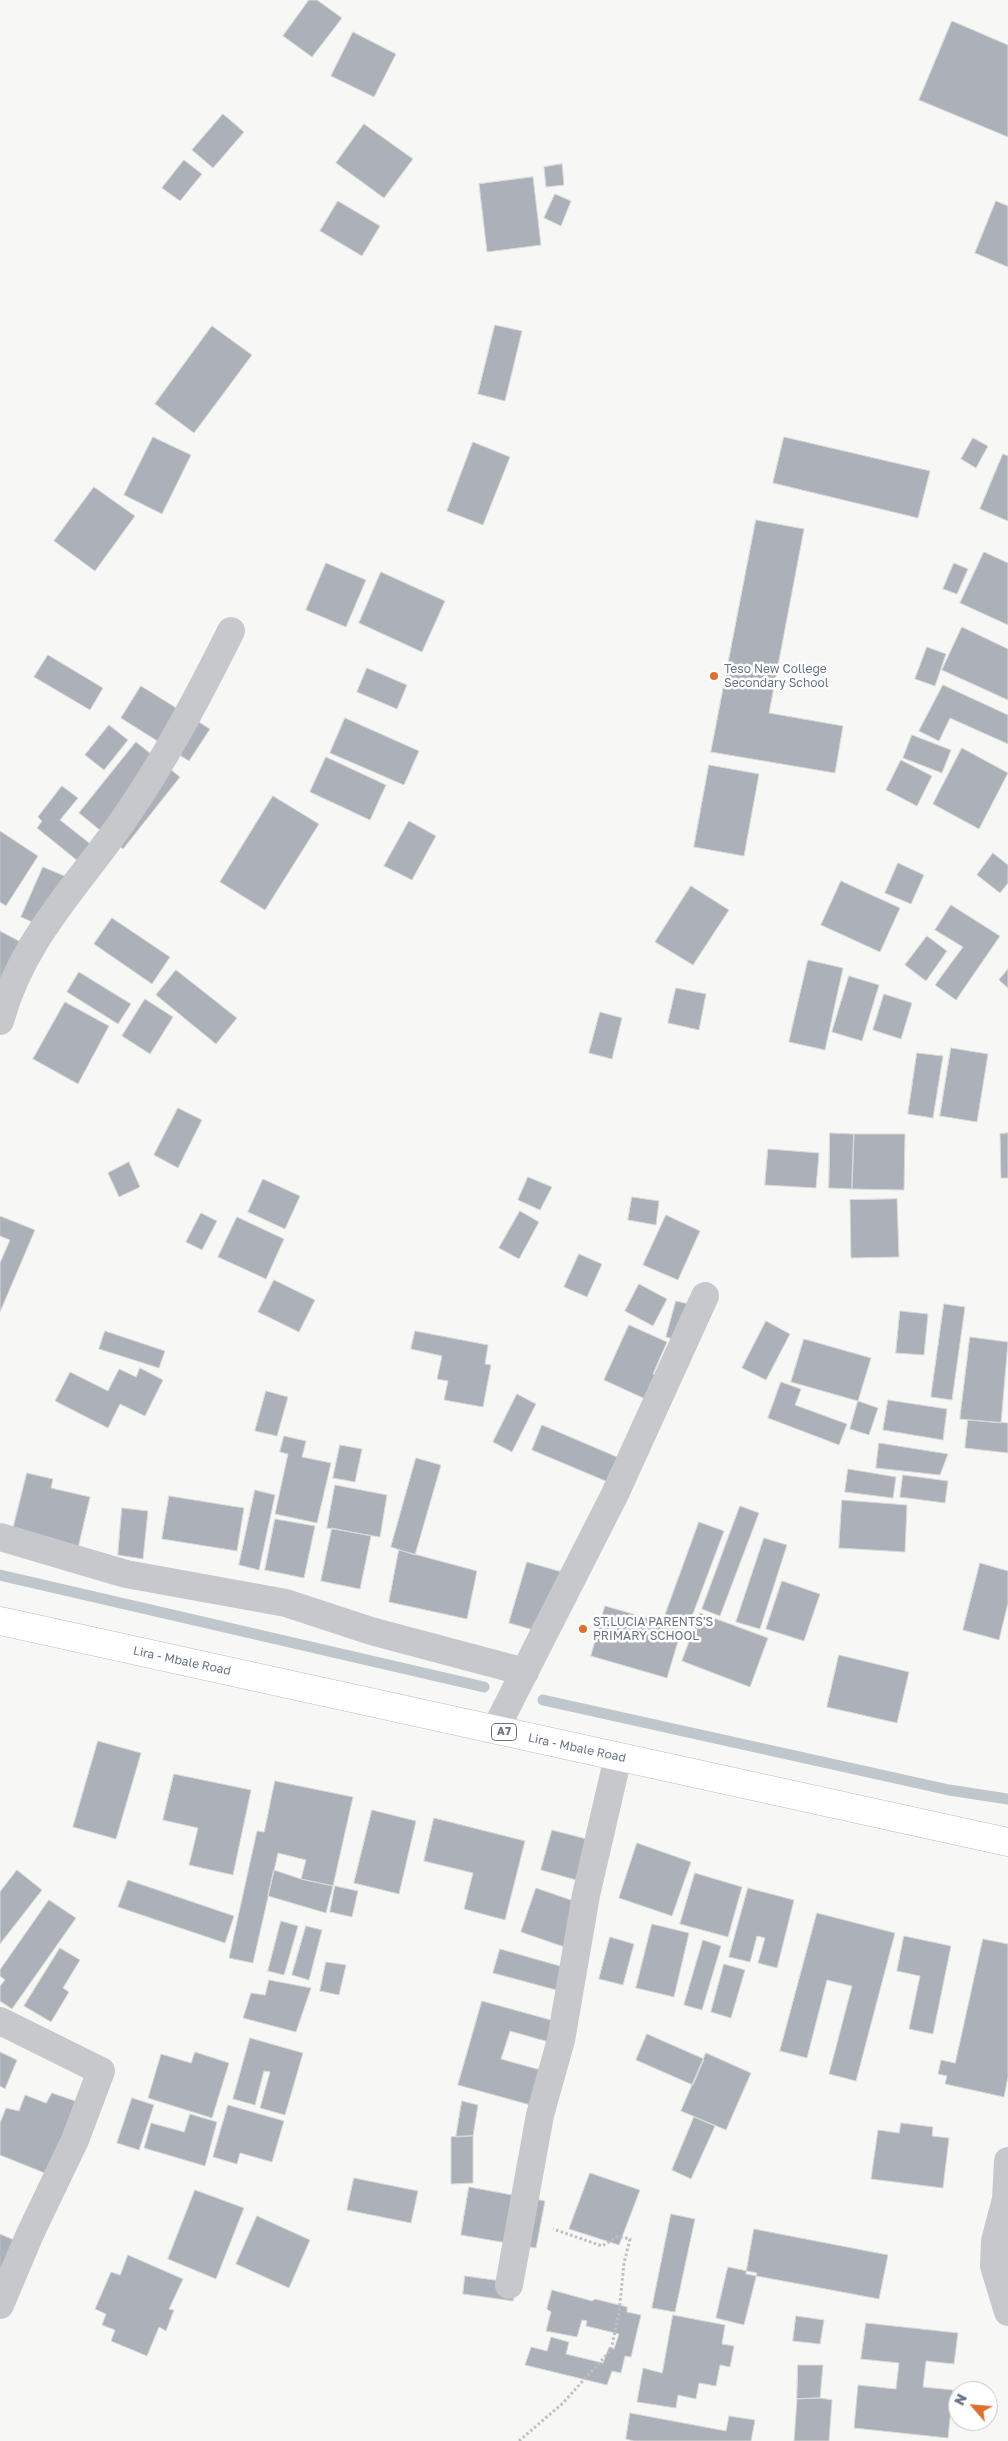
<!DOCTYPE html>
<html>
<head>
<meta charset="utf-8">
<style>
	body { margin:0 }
	#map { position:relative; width:1008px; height:2441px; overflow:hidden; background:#f7f8f5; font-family:"Golos Text",sans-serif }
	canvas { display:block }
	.north { position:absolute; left:948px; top:2381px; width:50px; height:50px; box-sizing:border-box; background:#fff; border:1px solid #c3c7ce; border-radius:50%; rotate:297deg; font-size:14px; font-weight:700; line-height:20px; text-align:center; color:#687485 }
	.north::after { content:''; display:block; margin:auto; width:18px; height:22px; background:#de6f2f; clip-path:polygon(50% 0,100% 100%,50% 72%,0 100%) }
</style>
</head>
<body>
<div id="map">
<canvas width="1008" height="2441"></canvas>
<div class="north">N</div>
</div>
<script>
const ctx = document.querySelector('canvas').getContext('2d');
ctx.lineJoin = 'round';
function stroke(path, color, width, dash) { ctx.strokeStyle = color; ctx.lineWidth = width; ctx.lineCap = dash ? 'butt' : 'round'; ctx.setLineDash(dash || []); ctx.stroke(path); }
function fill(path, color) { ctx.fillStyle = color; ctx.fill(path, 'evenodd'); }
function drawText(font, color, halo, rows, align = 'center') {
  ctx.font = font + ' "Golos Text",sans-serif'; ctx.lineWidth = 5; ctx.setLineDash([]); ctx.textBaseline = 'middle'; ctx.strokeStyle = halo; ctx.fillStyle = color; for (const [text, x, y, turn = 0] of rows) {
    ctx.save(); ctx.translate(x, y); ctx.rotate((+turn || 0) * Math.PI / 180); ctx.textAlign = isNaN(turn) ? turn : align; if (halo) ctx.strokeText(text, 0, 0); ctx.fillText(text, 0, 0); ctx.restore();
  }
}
stroke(new Path2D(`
	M0,1575L484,1687
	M543,1700L949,1790L1008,1799`), '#bfc7cc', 11);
const building = new Path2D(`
	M309,0H317L342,18L312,57L283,36Z
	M952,21L1008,45V137L919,100Z
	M353,32L396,54L374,97L331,76Z
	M223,114L244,132L213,168L192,150Z
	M364,124L413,159L384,198L336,163Z
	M184,160L202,174L180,201L162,188Z
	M562,164L564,185L546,187L544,167Z
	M533,177L541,245L487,252L479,184Z
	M555,194L571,201L561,226L544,218Z
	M338,201L380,226L362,256L320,231Z
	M996,201L1008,206V267L975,253Z
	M495,325L522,331L505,401L478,394Z
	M212,326L252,355L194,433L155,404Z
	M153,437L191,455L162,514L124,495Z
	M784,437L930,471L918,518L773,483Z
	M973,438L988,446L976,468L961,459Z
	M473,442L510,457L483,525L447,511Z
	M1003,454L1008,456V521L980,509Z
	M94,487L135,516L95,571L54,541Z
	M756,520L804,529L769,713L843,726L835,773L711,752Z
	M984,552L1008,563V625L960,603Z
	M326,563L366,580L346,627L306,610Z
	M954,563L968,569L957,594L943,589Z
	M381,572L445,601L422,652L359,623Z
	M962,627L1008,649V700L942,670Z
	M927,647L946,654L935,686L915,679Z
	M48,655L103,688L90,710L34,677Z
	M367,668L407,685L397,709L357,692Z
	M943,685L1008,715V744L950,718L939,741L919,731Z
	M141,686L210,729L189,761L121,718Z
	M345,718L419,751L404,785L330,753Z
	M109,725L128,740L104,770L85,755Z
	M912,735L951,750L942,773L903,758Z
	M136,742L180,777L123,849L79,813Z
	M962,748L1008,773L979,829L933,804Z
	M326,757L386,785L370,820L310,792Z
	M901,760L932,776L917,806L886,790Z
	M709,765L759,774L744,856L694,847Z
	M62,786L78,798L60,820L102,853L89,870L37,828L42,821L38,817Z
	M273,796L319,824L265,910L220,882Z
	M409,821L436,836L412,880L384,866Z
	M0,831L38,856L6,906L0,902Z
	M993,853L1008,865V883L1000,893L977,875Z
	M898,863L924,875L911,904L885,893Z
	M43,867L79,882L57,933L21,917Z
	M841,881L900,908L880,952L821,925Z
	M691,886L729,910L693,965L655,942Z
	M951,905L1000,936L956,1000L935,985L963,947L935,930Z
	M112,918L170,957L152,984L94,944Z
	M0,931L34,949L0,1011Z
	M927,936L947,951L926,981L905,965Z
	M808,960L843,968L825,1050L789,1042Z
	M1008,969V988L999,980Z
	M176,970L237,1018L216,1044L156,995Z
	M79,972L131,1004L118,1024L67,992Z
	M849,976L879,985L862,1041L832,1032Z
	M676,988L706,994L699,1030L668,1023Z
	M884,994L912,1003L901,1039L873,1030Z
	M145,999L173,1017L150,1054L122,1036Z
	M65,1002L109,1026L78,1084L33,1059Z
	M600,1012L622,1018L612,1059L589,1053Z
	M951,1048L988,1054L977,1122L940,1116Z
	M917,1053L943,1056L933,1118L908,1114Z
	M178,1108L202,1120L178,1168L154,1155Z
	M830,1133L854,1134L852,1189L829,1188Z
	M1008,1133V1178H1001L1000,1134Z
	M854,1134H905L904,1190L852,1189Z
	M768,1149L819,1153L816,1188L765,1185Z
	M129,1162L140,1187L119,1197L108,1173Z
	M528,1177L552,1187L540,1210L518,1200Z
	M263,1179L300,1196L285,1229L248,1212Z
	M632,1197L659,1201L656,1225L628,1220Z
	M897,1199L899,1257L851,1258L850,1200Z
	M520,1211L539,1222L519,1259L499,1248Z
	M201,1213L217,1221L202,1250L186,1242Z
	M666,1215L700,1231L678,1280L643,1265Z
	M0,1216L35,1230L0,1312V1263L10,1240L0,1236Z
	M237,1217L284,1239L266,1279L218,1257Z
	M579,1254L602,1264L587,1297L564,1287Z
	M274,1280L315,1300L299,1332L258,1312Z
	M639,1284L667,1299L653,1326L625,1311Z
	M676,1301L693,1305L683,1342L666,1337Z
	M944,1304L965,1307L952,1400L931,1397Z
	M900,1311L928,1314L924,1355L896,1353Z
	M766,1321L790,1334L766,1380L742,1368Z
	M629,1325L667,1342L653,1374L665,1379L654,1403L604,1380Z
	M105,1331L165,1351L159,1368L99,1349Z
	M415,1331L488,1345L485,1364L491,1365L483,1407L444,1400L448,1381L437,1379L442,1356L411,1349Z
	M970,1337L1008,1342L1001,1423L960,1419Z
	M804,1339L871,1358L858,1401L791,1382Z
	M140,1368L163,1380L145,1416L120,1404L108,1428L55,1401L70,1372L108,1391L119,1369L136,1377Z
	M781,1382L801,1389L795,1405L847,1424L839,1445L768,1418Z
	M266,1391L288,1397L277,1436L255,1431Z
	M517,1394L536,1404L512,1452L493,1442Z
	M888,1400L947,1409L943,1440L883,1430Z
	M858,1401L878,1408L869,1435L850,1429Z
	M968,1420L1008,1423V1453L965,1448Z
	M542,1425L638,1466L627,1490L532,1450Z
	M284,1436L306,1441L302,1457L331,1463L317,1523L275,1514L288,1454L280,1452Z
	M879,1443L948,1454L940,1475L876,1468Z
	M340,1445L362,1449L355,1482L333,1478Z
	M416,1458L441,1465L415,1555L391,1547Z
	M848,1469L896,1477L893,1498L845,1492Z
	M27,1473L53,1479L51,1488L90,1497L78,1548L12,1533Z
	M903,1475L948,1481L945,1503L900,1497Z
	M335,1485L387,1495L380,1537L327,1528Z
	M255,1490L275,1495L259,1570L239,1565Z
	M169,1496L244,1508L237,1551L162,1539Z
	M842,1500L907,1505L905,1552L839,1548Z
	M740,1506L759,1513L720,1616L702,1609Z
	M122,1508L148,1511L143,1559L118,1555Z
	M275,1519L315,1526L304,1578L265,1570Z
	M699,1522L724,1531L688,1627L664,1618Z
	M332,1528L371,1536L360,1589L321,1581Z
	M764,1538L787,1545L760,1629L736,1622Z
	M399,1550L477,1571L467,1619L389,1602Z
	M527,1562L569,1574L551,1635L509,1623Z
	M980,1563L1008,1571V1603L999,1640L963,1630Z
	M782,1581L820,1594L804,1641L766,1629Z
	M605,1606L682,1628L667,1678L591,1656Z
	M700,1613L768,1638L750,1687L682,1661Z
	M839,1655L909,1672L897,1723L827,1707Z
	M98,1741L141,1753L116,1839L73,1827Z
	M174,1774L251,1790L233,1875L189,1865L198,1828L163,1820Z
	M275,1781L353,1797L333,1886L301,1879L306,1860L278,1853L253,1963L229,1958L257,1831L264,1832Z
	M372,1810L416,1821L399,1894L354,1883Z
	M434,1818L525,1841L505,1920L464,1909L473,1873L424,1861Z
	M552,1830L598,1842L587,1883L541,1870Z
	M637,1843L691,1862L672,1916L619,1898Z
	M17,1870L42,1890L0,1944V1892Z
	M274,1870L301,1879L333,1886L326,1913L268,1896Z
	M695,1873L742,1887L728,1937L680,1924Z
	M128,1880L234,1916L225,1943L118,1907Z
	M335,1886L358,1891L352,1917L330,1912Z
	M536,1888L591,1907L576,1951L521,1932Z
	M748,1888L794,1900L777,1968L758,1963L765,1938L757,1936L750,1962L729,1957Z
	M49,1900L76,1918L12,2009L0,2001V1986L5,1980L0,1976V1970Z
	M817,1913L895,1933L856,2081L829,2074L852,1986L827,1980L807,2058L780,2051Z
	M281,1921L298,1926L284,1975L268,1971Z
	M652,1924L689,1933L674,1997L636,1988Z
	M306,1926L322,1930L309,1980L292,1975Z
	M904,1936L951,1946L933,2034L909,2029L920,1976L897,1971Z
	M610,1937L634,1944L623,1985L599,1979Z
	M983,1939L1008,1944V2077L1004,2097L945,2084L947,2076L938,2074L941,2060L955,2063Z
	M703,1940L721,1946L702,2010L684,2005Z
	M60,1948L80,1960L63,1988L69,1992L51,2022L24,2006Z
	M500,1949L581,1972L575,1995L493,1973Z
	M326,1962L346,1965L339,1995L320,1991Z
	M724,1964L745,1970L731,2018L711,2012Z
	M269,1980L311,1988L296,2032L243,2018L251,1993L265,1995Z
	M482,2001L569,2025L563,2046L510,2031L501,2059L555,2074L545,2109L458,2085Z
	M647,2034L704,2059L693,2085L636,2060Z
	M250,2038L303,2053L285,2115L260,2108L270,2072L264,2071L255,2105L233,2099Z
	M0,2052L17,2060L5,2089L0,2086Z
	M195,2052L229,2063L212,2118L148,2098L161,2054L191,2063Z
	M706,2053L751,2073L726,2130L681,2111Z
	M52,2093L81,2103L57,2178L0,2155V2123L6,2108L19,2111L25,2095L46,2103Z
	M132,2098L154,2105L139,2150L117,2143Z
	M462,2101L478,2105L473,2136L456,2137Z
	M228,2105L284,2121L272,2162L240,2153L237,2164L213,2157Z
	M190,2114L217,2122L205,2166L144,2148L151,2123L184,2132Z
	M694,2117L715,2126L691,2179L672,2170Z
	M901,2123L933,2127L932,2136L949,2138L943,2188L871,2179L878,2130L899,2133Z
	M473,2136V2183L451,2184V2137Z
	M590,2173L640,2190L619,2245L569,2229Z
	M354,2178L418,2191L411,2223L347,2210Z
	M469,2187L545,2201L536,2248L461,2235Z
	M195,2190L244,2208L216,2279L168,2259Z
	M671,2214L695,2219L675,2312L652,2308Z
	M257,2216L310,2240L289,2288L236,2264Z
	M754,2229L888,2255L879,2299L746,2274Z
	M0,2234L33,2248L0,2288Z
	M128,2255L183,2279L169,2309L174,2310L166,2331L159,2327L147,2356L111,2341L115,2330L102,2325L106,2314L95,2309L111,2272L120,2275Z
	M728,2267L757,2273L744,2325L716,2318Z
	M465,2276L516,2283L513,2301L463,2294Z
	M552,2290L592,2301L595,2299L627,2307V2312L641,2315L631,2357L625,2356L621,2373L612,2371L607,2385L525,2365L531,2347L547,2351L551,2337L569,2342L566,2354L603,2363L609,2347L614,2349L619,2334L586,2326L587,2321L582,2320L577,2337L546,2331L551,2312L547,2309Z
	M673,2315L725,2325L722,2344L734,2346L730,2367L720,2365L716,2386L699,2383L696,2399L678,2395L676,2408L637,2402L643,2368L662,2373Z
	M796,2316L824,2320L820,2344L793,2341Z
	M866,2323L958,2333L954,2364L926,2361L923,2387L953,2390L948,2438L854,2428L858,2385L896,2389L899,2363L861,2359Z
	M798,2365H823L820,2398L797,2399Z
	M820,2398L832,2400L829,2441H794L797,2399Z
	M630,2413L726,2431L729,2416L755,2420L751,2441H634L626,2439Z`);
fill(building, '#acb1b9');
stroke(building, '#d9d9d7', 1);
const major = new Path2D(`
	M0,1621L1008,1842`);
stroke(major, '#b9bbc0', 29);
stroke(new Path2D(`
	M519,2441L563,2403L611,2350L619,2313L624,2263L630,2239L618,2236L602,2246L553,2229`), '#bdbfc1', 3, [2.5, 2.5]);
stroke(new Path2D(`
	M0,1021C22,940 75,889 122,822C164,762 198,697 231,631
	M0,1537L126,1574L286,1603L371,1631L525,1672
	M495,1730L615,1494L705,1296
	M0,2021L101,2071L75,2140L30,2234L0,2305
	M1008,2161L1006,2199L995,2241L994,2266L1008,2312
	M509,2285L540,2115L561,2040L586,1895L618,1757`), '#c6c8cc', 28);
stroke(major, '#fff', 28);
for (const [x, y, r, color] of [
	[714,676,5,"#de6f2f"],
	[583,1629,5,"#de6f2f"]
]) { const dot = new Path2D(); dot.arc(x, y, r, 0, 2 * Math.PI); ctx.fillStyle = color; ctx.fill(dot); stroke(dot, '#fff', 2); }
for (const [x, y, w] of [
	[504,1732,25]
]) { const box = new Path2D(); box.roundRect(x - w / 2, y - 8.5, w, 17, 4); ctx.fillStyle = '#fff'; ctx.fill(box); stroke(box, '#687485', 1); }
drawText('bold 11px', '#687485', null, [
	["A7",504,1732]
]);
drawText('12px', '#687485', '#fff', [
	["Teso New College",724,669],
	["Secondary School",724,683],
	["ST.LUCIA PARENTS'S",593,1622],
	["PRIMARY SCHOOL",593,1636]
], 'left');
drawText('12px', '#687485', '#fff', [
	["Lira - Mbale Road",182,1661,12],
	["Lira - Mbale Road",577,1748,12]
]);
</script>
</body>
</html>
